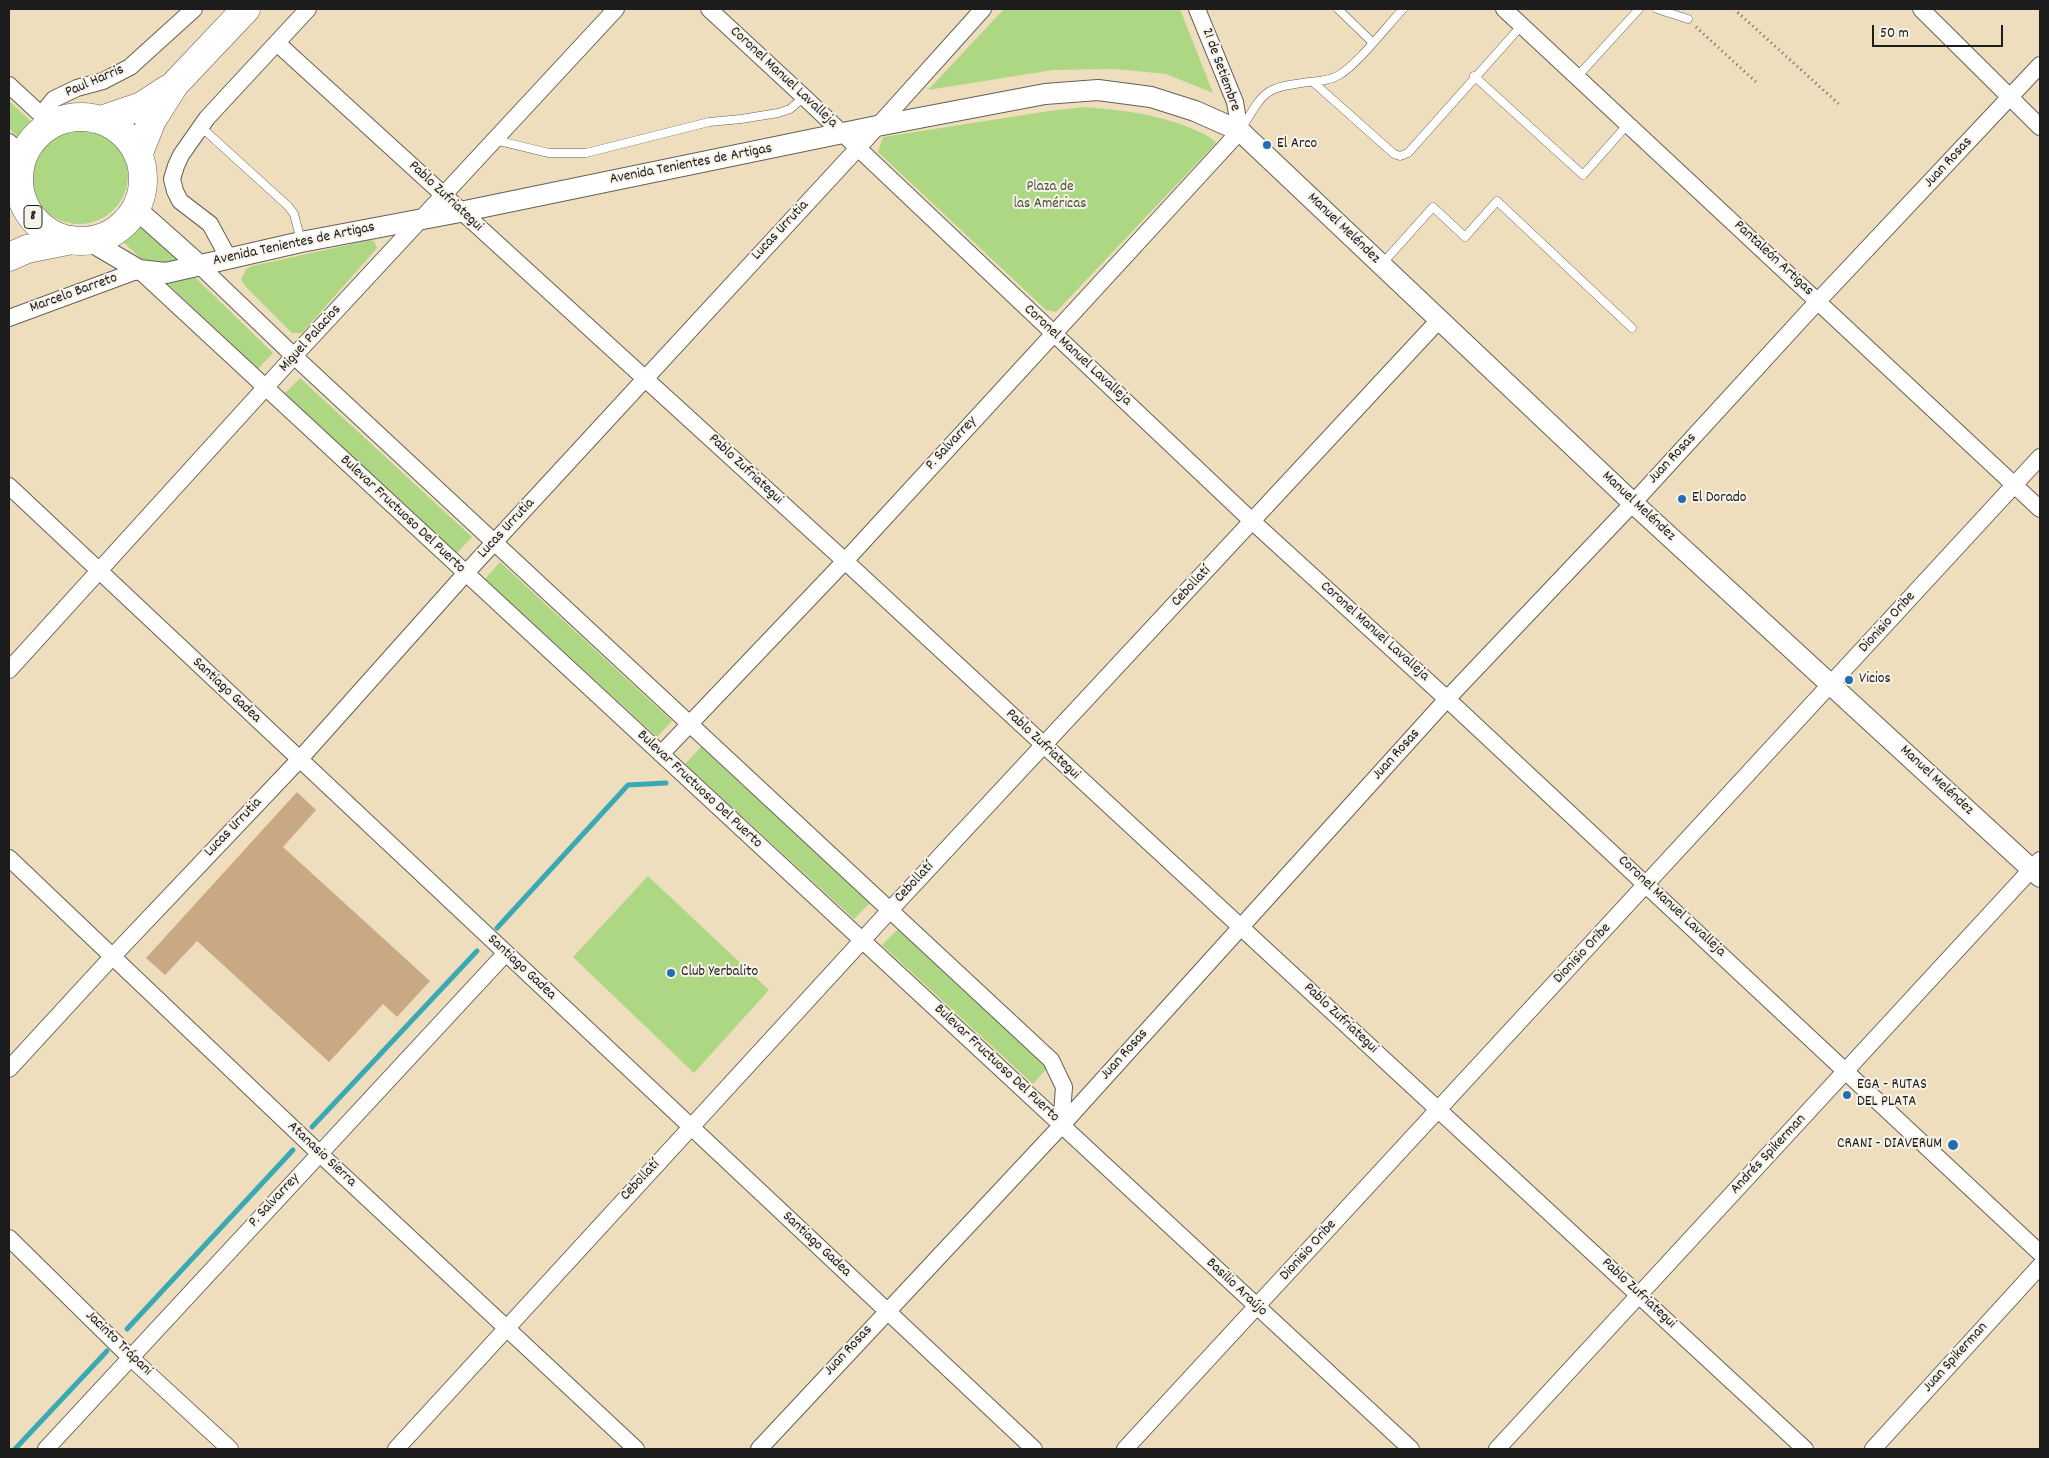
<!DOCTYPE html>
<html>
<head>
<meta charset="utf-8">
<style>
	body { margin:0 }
	#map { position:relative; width:2049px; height:1458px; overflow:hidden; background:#efdebd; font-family:Dekko,sans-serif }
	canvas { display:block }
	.frame { position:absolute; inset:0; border:10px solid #1c1c1c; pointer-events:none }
	.scale { position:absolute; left:1872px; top:25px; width:131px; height:22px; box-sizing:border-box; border:2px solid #1c1c1c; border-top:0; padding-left:6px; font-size:15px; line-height:18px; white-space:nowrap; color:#1c1c1c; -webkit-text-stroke:4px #f7f3e8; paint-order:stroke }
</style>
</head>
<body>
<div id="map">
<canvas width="2049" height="1458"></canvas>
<div class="frame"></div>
<div class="scale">50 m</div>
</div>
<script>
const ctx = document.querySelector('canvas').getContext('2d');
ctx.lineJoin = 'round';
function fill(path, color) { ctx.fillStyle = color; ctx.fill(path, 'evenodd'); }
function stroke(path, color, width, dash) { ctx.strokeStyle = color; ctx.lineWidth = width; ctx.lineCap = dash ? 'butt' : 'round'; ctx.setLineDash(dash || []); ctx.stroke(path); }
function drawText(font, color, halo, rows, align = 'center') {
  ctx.font = font + ' Dekko,sans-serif'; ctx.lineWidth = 4; ctx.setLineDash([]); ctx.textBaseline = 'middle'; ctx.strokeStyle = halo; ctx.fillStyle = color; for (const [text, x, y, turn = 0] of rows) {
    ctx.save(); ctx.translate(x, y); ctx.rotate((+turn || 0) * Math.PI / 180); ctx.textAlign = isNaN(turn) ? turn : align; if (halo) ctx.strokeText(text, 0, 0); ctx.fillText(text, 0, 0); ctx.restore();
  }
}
fill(new Path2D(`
	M1004,9H1180L1213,93L1166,74L1115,69L1053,70L928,90Z
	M9,101L35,125L21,140L9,128Z
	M1084,107C1121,110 1158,114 1193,129C1202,133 1210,136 1216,143L1056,312L1046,310L878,152L883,137L1049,111Z
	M30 175a49 49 0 1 1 98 0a49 49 0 1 1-98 0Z
	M134,218L273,353L258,369L116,235Z
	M370,240L374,241L377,248L302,333H292L246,287L241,280L246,269L252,266Z
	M300,378L472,537L457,553L284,394Z
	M500,562L672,721L657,737L485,579Z
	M701,747L870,903L854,919L685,764Z
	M648,876L769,990L694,1073L573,957Z
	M898,929L1048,1067L1033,1084L882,945Z`), '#add783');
stroke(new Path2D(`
	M497,928L628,785L666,783
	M312,1127L477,951
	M127,1329L293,1150
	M15,1449L107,1351`), '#39aab3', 5);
fill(new Path2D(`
	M297,792L316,810L283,847L430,981L397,1017L383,1004L329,1062L197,941L165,975L146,958Z`), '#c9a984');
const service = new Path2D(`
	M1338,9L1372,42
	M1657,9L1688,19
	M1474,76L1583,175L1628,124
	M1577,77L1639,9
	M1313,82L1394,154L1400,156L1408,153L1522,25
	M201,127L288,206L294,214L301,241
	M1241,130C1264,91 1263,88 1309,82C1319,81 1329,81 1339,75C1358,64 1386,27 1403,9
	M495,140L549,153H586L709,122L741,119L778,113L790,109L804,97
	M1382,264L1433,207L1465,237L1497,201L1632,328`);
const minor = new Path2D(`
	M709,9L804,97L1253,522L1447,699L2040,1253
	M1504,9L2040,509
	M1921,9L2040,127
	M277,43L845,561L1805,1449
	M9,85L51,124
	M41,115L54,99L77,88L103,81L130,67L194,9
	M9,142L23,155
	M229,259L210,224L180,201L175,191L172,179L176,166L181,155L207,118L308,9
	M199,265L294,356L1051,1060L1064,1087L1061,1126
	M9,318L139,270L1411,1449
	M9,486L1034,1449
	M9,670L294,356L616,9
	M661,754L845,561L1240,131L1235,102L1197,9
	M9,858L320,1154L636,1449
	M9,1069L112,957L299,760L465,574L858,148L983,9
	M9,1238L130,1357L230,1449
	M46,1449L505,954
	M396,1449L891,909L1439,320
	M759,1449L1061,1126L1447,699L1633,503L1818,301L2040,65
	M1125,1449L2040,457
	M1497,1449L2040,860
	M1873,1449L2040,1266`);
const tertiary = new Path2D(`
	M135,208L199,265
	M88,240L139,270L166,273L301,242L460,212L877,126L1045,94L1098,90L1151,97L1195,111L1240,131L1633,503L2040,877`);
const trunk = new Path2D(`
	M19 179a62 62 0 1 1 124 0a62 62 0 1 1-124 0Z
	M101,120L142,106L168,89
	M138,155L152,120L175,84L246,9
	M9,257L27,249L72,240`);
stroke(service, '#666054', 9);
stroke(minor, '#666054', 18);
stroke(tertiary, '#666054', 22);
stroke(trunk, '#666054', 29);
stroke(new Path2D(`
	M1734,9L1841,106
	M1696,27L1756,82`), '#666054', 3, [1, 4]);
stroke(service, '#fff', 8);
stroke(minor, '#fff', 16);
stroke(tertiary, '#fff', 20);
stroke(trunk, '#fff', 28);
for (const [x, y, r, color] of [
	[1267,145,5,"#1f6fb2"],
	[1682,499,5,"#1f6fb2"],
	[1849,680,5,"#1f6fb2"],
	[671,973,5,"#1f6fb2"],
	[1847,1095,5,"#1f6fb2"],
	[1953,1145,6,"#1f6fb2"]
]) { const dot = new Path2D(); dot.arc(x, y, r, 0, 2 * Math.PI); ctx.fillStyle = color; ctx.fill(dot); stroke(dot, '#f7f3e8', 2); }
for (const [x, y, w] of [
	[33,217,18]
]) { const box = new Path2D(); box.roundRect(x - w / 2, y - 11.5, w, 23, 4); ctx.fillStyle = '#f7f3e8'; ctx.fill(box); stroke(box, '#1c1c1c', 1); }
drawText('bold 14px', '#1c1c1c', null, [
	["8",33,217]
]);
drawText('15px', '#1c1c1c', '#f7f3e8', [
	["21 de Setiembre",1220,70,70],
	["Coronel Manuel Lavalleja",783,78,43],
	["Paul Harris",95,82,-23],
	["Juan Rosas",1949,163,-47],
	["Avenida Tenientes de Artigas",691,165,-11],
	["Pablo Zufriategui",445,197,43],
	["Manuel Meléndez",1343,229,44],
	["Lucas Urrutia",781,231,-47],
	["Avenida Tenientes de Artigas",294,245,-12],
	["Pantaleón Artigas",1773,259,43],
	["Marcelo Barreto",74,294,-20],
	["Miguel Palacios",311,339,-48],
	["Coronel Manuel Lavalleja",1077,356,43],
	["P. Salvarrey",952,444,-47],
	["Juan Rosas",1673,459,-47],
	["Pablo Zufriategui",745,470,43],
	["Manuel Meléndez",1638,507,43],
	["Bulevar Fructuoso Del Puerto",402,515,43],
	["Lucas Urrutia",507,529,-47],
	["Cebollatí",1192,587,-47],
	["Dionisio Oribe",1888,623,-48],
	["Coronel Manuel Lavalleja",1374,632,42],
	["Santiago Gadea",226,691,43],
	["Pablo Zufriategui",1042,745,43],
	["Juan Rosas",1397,755,-48],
	["Manuel Meléndez",1936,781,43],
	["Bulevar Fructuoso Del Puerto",699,790,43],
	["Lucas Urrutia",234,828,-46],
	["Cebollatí",915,883,-47],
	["Coronel Manuel Lavalleja",1671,907,43],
	["Dionisio Oribe",1583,954,-47],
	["Santiago Gadea",521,968,43],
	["Pablo Zufriategui",1340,1019,43],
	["Juan Rosas",1125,1055,-48],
	["Bulevar Fructuoso Del Puerto",996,1064,43],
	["Atanasio Sierra",321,1155,43],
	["Andrés Spikerman",1769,1155,-47],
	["Cebollatí",641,1181,-47],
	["P. Salvarrey",275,1201,-47],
	["Santiago Gadea",816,1245,43],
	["Dionisio Oribe",1309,1251,-48],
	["Basilio Araújo",1236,1288,43],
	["Pablo Zufriategui",1638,1294,43],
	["Jacinto Trápani",118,1344,44],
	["Juan Rosas",849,1351,-47],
	["Juan Spikerman",1956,1358,-48]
]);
drawText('15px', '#1c1c1c', '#f7f3e8', [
	["El Arco",1277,145],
	["El Dorado",1692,499],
	["Vicios",1859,680],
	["Club Yerbalito",681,973],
	["EGA - RUTAS",1857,1086],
	["DEL PLATA",1857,1103],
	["CRANI - DIAVERUM",1942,1145,"right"]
], 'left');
drawText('15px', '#48543b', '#f7f3e8', [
	["Plaza de",1050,188],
	["las Américas",1050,205]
]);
</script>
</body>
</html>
